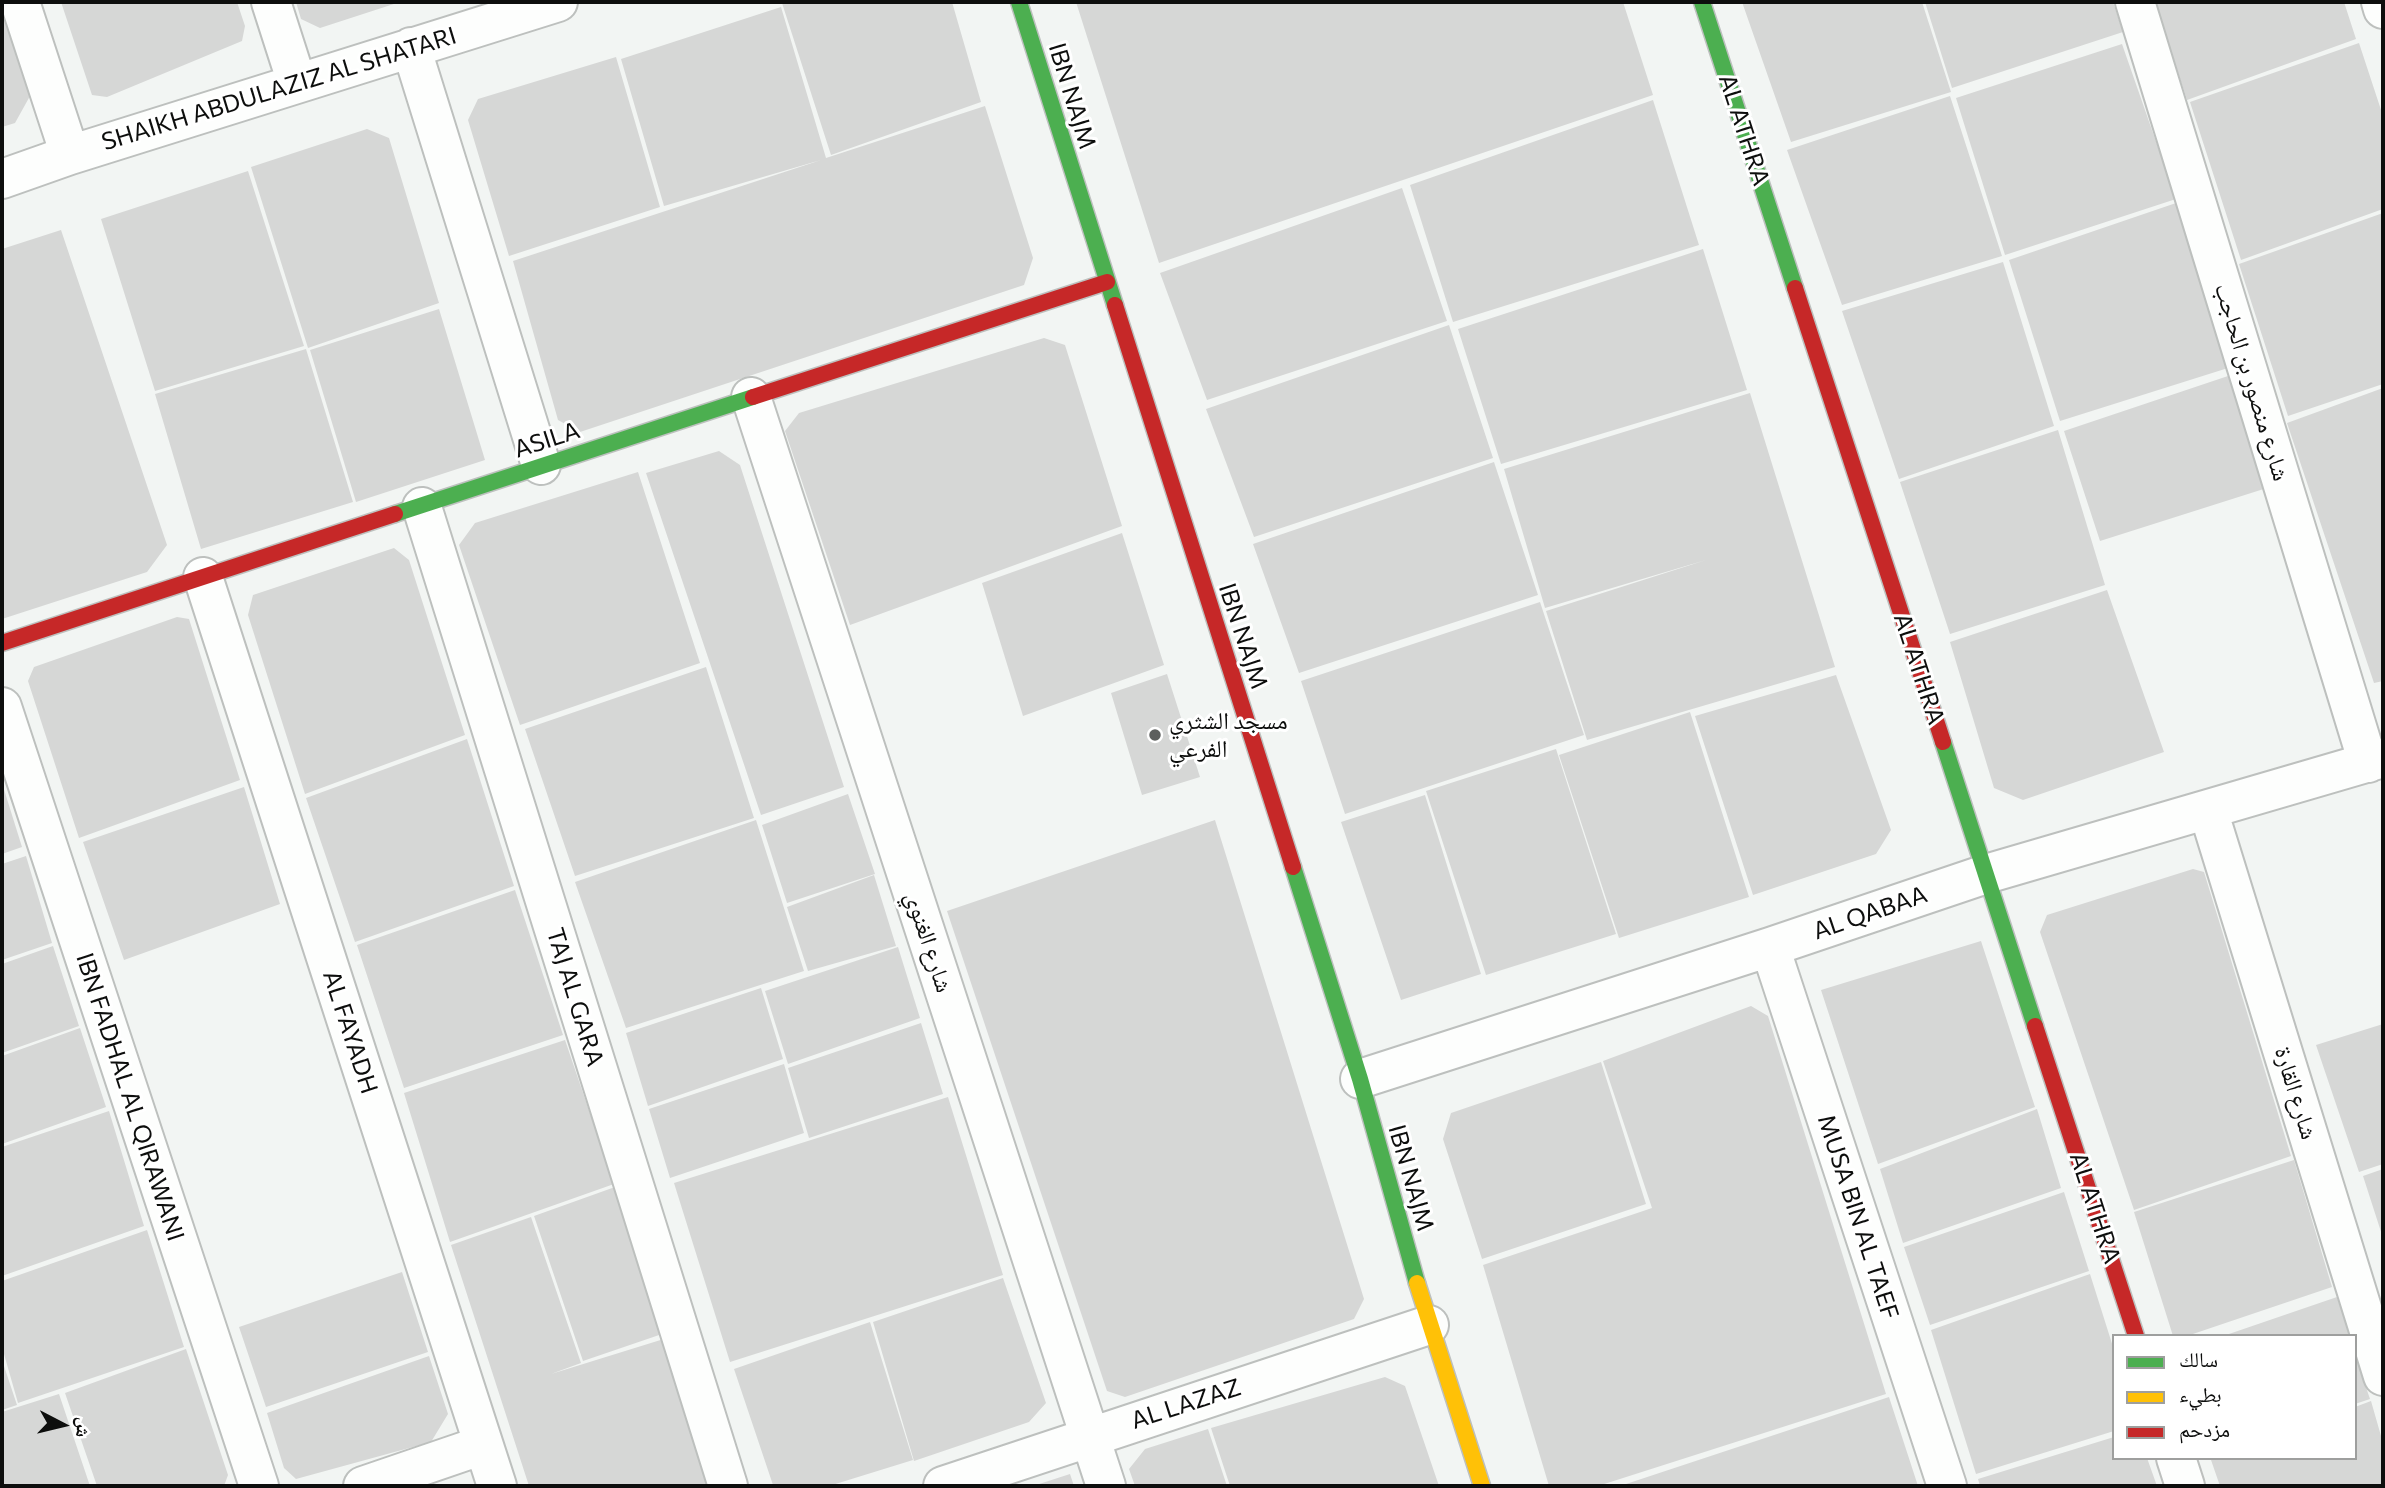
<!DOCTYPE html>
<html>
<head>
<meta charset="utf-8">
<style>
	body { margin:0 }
	#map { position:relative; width:2385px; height:1488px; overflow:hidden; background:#f2f5f3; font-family:Commissioner,"Noto Naskh Arabic",sans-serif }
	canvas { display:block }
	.frame { position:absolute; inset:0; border:4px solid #0d0e0d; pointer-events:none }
	.legend { position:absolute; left:2112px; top:1334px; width:245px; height:126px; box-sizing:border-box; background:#fff; border:2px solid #9e9f9e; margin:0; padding:9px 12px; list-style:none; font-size:21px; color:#0d0e0d }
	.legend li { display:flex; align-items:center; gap:14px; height:35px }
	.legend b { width:35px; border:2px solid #9e9f9e }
	.north { position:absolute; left:28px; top:1390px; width:70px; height:70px; -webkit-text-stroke:5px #fff; paint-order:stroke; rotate:97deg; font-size:19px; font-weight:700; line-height:28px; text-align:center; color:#0d0e0d }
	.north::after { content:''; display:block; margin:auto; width:24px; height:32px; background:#0d0e0d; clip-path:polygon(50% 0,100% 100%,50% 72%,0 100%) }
</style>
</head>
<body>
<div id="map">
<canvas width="2385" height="1488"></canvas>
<div class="frame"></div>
<ul class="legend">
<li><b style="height:9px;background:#4caf50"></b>سالك</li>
<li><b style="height:9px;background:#ffc107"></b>بطيء</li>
<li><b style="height:9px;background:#c62828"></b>مزدحم</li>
</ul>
<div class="north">ش</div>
</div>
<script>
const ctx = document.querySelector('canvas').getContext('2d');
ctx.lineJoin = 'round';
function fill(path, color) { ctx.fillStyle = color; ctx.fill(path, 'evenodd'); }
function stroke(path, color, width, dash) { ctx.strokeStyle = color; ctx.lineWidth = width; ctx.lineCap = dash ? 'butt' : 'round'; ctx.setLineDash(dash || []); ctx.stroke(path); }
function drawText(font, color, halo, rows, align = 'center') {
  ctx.font = font + ' Commissioner,"Noto Naskh Arabic",sans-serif'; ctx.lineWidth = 6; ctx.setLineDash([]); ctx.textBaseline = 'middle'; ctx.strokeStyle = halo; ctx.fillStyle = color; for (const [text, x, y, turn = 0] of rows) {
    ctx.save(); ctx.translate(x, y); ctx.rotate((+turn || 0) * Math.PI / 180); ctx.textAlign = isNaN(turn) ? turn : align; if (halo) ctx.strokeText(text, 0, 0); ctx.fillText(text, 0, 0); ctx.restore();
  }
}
fill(new Path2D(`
	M61,2H237L245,26L242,41L107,97L92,95Z
	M296,2H400L320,28L301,19Z
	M788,2H952L981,102L831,155L782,3Z
	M1076,2H1623L1653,95L1159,263Z
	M1742,2H1922L1951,92L1791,142Z
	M1925,2H2113L2123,32L1952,88Z
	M2155,2H2344L2356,39L2187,100Z
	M781,7L826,158L985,106L1033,258L1024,285L580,432L558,420L513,261L821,160L664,206L621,59Z
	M2,12L30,96L15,123L2,127Z
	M2359,43L2383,116V209L2241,260L2190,102Z
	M2122,44L2176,199L2005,255L1956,98Z
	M616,57L660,207L509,256L468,120L478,99Z
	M1950,96L2002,256L1842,305L1787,150Z
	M1653,100L1699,245L1453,322L1410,185Z
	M367,129L389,138L439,303L308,348L251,167Z
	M248,171L304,346L155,391L101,219Z
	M1402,188L1447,321L1207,400L1160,273Z
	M2179,202L2228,368L2060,421L2009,260Z
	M2383,213V384L2288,416L2239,264Z
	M61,230L167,545L147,572L2,619V249Z
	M1703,249L1747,390L1501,464L1458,329Z
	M2003,262L2054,426L1899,479L1842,311Z
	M439,309L485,460L356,502L310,350Z
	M1449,325L1493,458L1254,537L1206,409Z
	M1044,338L1065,345L1122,526L850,625L785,431L799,413Z
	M306,349L353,502L201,549L155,394Z
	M2234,374L2270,487L2100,541L2064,431Z
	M2383,388V681L2374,683L2287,423Z
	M1750,393L1835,667L1587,740L1546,611L1706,560L1545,608L1504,469Z
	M2058,430L2105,585L1950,634L1900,482Z
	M719,451L740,465L844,787L761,815L646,473Z
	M1494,462L1538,595L1299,673L1253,544Z
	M638,472L700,663L520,725L459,545L475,523Z
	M1122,533L1164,665L1023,716L982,583Z
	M394,548L409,560L465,735L305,794L248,615L253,595Z
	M2107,590L2164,752L2023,800L1994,788L1950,642Z
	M1540,602L1584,735L1345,814L1301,681Z
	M177,617L189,619L240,780L79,838L28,681L34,667Z
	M706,667L754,818L575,876L525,729Z
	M1167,674L1200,777L1142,795L1111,693Z
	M1836,675L1891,830L1876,854L1753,895L1695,716Z
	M1690,712L1749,897L1619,938L1559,755Z
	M467,739L514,886L355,942L306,798Z
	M1556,749L1616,934L1486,975L1426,791Z
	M2,783L22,847L2,854Z
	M244,787L280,904L124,960L83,842Z
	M848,794L875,874L787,903L762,825Z
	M1425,795L1481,974L1401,1000L1341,822Z
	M756,820L804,971L626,1028L575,882Z
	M1215,820L1364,1299L1354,1319L1125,1397L1107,1391L947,911Z
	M26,856L52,943L2,960V864Z
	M2193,869L2204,872L2291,1156L2134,1210L2040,932L2047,915Z
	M874,875L896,946L808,971L787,907Z
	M515,890L563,1035L404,1088L357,945Z
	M1981,941L2035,1107L1878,1164L1821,990Z
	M53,946L79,1026L2,1053V964Z
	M898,947L920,1018L788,1064L765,991Z
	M761,988L783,1059L648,1106L626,1033Z
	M1751,1006L1768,1016L1886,1394L1598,1486H1549L1483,1265L1652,1208L1603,1061Z
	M921,1023L943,1094L809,1138L788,1068Z
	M2383,1024V1164L2359,1172L2316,1045Z
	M80,1028L106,1107L2,1144V1056Z
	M565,1040L614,1184L450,1242L404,1093Z
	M1601,1062L1646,1204L1482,1259L1443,1139L1451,1113Z
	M784,1064L804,1133L670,1178L649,1109Z
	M948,1097L1003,1275L730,1362L674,1183Z
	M2037,1109L2061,1188L1903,1243L1880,1169Z
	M109,1111L144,1226L2,1276V1147Z
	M2294,1160L2332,1287L2187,1336H2173L2134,1212Z
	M2383,1169V1238L2363,1176Z
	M615,1187L665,1333L583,1361L534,1216Z
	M2064,1192L2089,1271L1930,1325L1904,1247Z
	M531,1217L581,1363L551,1374L667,1338L712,1486H529L451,1245Z
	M147,1230L184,1347L18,1403L2,1347V1281Z
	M402,1272L428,1352L266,1407L239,1327Z
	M2090,1274L2114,1350V1431L1976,1474L1931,1330Z
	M1003,1278L1046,1403L1029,1422L914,1461L873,1322Z
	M2337,1297L2350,1336H2226V1335Z
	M870,1322L913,1460L829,1486L773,1485L734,1369Z
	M186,1349L228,1475L224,1486H97L65,1393Z
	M2355,1355L2370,1399L2355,1404Z
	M429,1356L448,1414L431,1442L296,1479L284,1468L267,1413Z
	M2,1360L17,1405L2,1410Z
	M1385,1377L1405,1386L1439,1486H1230L1211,1428Z
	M59,1394L90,1486H2V1412Z
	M1889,1397L1918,1486H1620Z
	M2371,1401L2383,1443V1486H2220L2211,1460L2216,1458H2355V1407Z
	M1208,1429L1227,1486H1135L1129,1469L1145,1449Z
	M2114,1437V1458H2147L2157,1486H1980L1978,1479Z
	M1070,1474L1074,1486H1033Z`), '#d6d7d6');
const street = new Path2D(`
	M20,2L70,155
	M271,2L297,83
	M2135,2L2368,763
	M2381,2L2383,9
	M411,47L541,465
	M2,179L70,155L558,2
	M751,397L1106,1486
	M422,507L728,1486
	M203,577L497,1486
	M2,707L259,1486
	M2208,810L2383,1376
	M1770,947L1947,1486
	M1360,1079L1770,947L1986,874L2383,758
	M2176,1458L2185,1486
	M363,1486L483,1445
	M943,1486L1429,1325`);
const fast = new Path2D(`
	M1019,2L1115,305
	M1702,2L1795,288
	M395,514L753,397
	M1943,742L2035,1026
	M1293,867L1360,1079L1417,1283`);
const slow = new Path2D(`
	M1417,1283L1482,1486`);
const jam = new Path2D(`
	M1795,288L1943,742
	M1115,305L1293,867
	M753,397L1107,282
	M2,643L395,514
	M2035,1026L2136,1336`);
stroke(street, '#bdc0be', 42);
stroke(fast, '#bdc0be', 19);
stroke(slow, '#bdc0be', 19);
stroke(jam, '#bdc0be', 19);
stroke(street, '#fdfefd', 38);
stroke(fast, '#4caf50', 16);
stroke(slow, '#ffc107', 16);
stroke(jam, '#c62828', 16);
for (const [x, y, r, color] of [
	[1155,735,7,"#5d5f5e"]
]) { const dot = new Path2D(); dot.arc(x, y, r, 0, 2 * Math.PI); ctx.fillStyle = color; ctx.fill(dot); stroke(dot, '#fff', 2.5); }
drawText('24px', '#0d0e0d', '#fff', [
	["SHAIKH ABDULAZIZ AL SHATARI",279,89,-17],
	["IBN NAJM",1072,96,73],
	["AL ATHRA",1744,130,72],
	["شارع منصور بن الحاجب",2252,382,73],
	["ASILA",547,440,-18],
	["IBN NAJM",1243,636,72],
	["AL ATHRA",1919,669,72],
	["AL QABAA",1870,913,-19],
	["شارع الغنوي",929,942,72],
	["TAJ AL GARA",575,997,73],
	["AL FAYADH",350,1032,72],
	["شارع القارة",2296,1093,73],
	["IBN FADHAL AL QIRAWANI",130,1097,72],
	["IBN NAJM",1411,1178,74],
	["AL ATHRA",2095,1208,72],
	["MUSA BIN AL TAEF",1858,1217,72],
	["AL LAZAZ",1186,1404,-18]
]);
drawText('24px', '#0d0e0d', '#fff', [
	["مسجد الشثري",1169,721],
	["الفرعي",1169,749]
], 'left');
</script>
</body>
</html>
